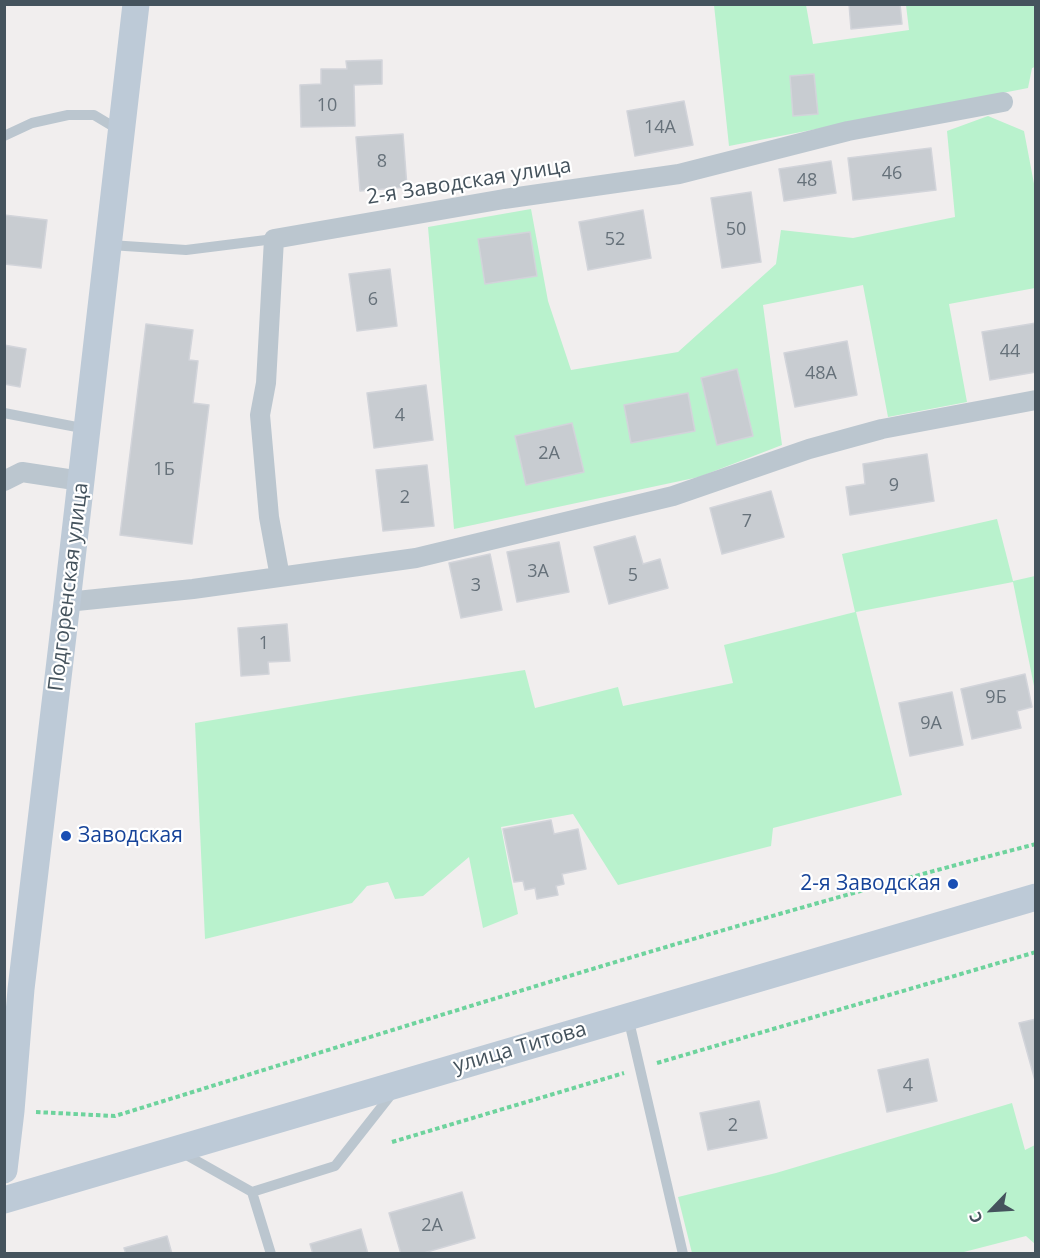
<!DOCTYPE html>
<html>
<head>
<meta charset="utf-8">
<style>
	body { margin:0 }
	#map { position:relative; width:1040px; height:1258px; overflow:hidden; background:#f1eeee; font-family:"Open Sans",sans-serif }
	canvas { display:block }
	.frame { position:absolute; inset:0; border:6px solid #45535d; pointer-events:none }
	.north { position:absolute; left:962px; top:1180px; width:60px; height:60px; -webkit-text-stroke:4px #fff; paint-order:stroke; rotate:245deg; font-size:16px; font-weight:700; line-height:24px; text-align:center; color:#45535d }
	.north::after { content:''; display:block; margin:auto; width:21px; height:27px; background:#45535d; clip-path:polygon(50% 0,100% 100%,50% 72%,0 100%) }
</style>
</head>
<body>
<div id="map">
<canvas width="1040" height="1258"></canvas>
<div class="frame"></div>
<div class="north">С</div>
</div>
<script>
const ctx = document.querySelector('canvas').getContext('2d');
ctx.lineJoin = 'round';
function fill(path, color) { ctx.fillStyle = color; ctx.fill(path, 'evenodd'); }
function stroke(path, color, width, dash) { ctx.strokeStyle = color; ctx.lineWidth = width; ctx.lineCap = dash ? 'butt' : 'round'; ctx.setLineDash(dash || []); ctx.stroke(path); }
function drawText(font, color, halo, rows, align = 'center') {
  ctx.font = font + ' "Open Sans",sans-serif'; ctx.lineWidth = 4.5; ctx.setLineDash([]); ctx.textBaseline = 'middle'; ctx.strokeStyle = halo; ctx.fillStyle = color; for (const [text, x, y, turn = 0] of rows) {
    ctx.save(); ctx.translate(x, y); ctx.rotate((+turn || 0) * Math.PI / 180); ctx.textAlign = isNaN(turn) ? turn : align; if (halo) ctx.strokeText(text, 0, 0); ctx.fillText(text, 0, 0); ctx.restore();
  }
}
fill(new Path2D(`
	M714,5H806L813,44L909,30L906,5H1035V67L1032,68L1028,88L729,146Z
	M988,116L1024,131L1035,189V288L949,304L967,402L888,417L863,285L763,305L782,445L699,477L454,529L428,227L531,209L548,301L571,370L678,352L776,264L781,230L853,238L955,217L947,131Z
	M997,519L1013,581L1035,576V691L1013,582L856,612L902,795L773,828L771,846L618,885L573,814L501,827L518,914L483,928L469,857L423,896L395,899L388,882L367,886L352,903L205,939L195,723L355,696L525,670L535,708L618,687L623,706L733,683L724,645L855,612L842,554Z
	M1012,1103L1025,1150L1035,1145V1244L1026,1236L960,1253H692L678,1197L776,1173Z`), '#b9f2cd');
const building = new Path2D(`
	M849,4H900L902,24L851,29Z
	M382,60V84L354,85L355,126L301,127L300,85L321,84V69H347L346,61Z
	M814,74L818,114L793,116L790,76Z
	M684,101L693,145L635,156L627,111Z
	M403,134L407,187L360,191L356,137Z
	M931,148L936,190L853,200L848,158Z
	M831,161L836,193L784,201L779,169Z
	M751,192L761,262L722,268L711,198Z
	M643,210L651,258L588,270L579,222Z
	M4,215L47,220L41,268L4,264Z
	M530,232L537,276L485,284L478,239Z
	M390,269L397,326L357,331L349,274Z
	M1036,323V372L990,380L982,332Z
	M146,324L193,330L189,360L198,361L193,403L209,405L192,544L120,535Z
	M847,341L857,395L795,407L784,353Z
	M4,345L26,349L20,387L4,384Z
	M737,369L753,436L717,445L701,378Z
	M426,385L433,440L374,448L367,393Z
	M688,393L695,431L631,443L624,405Z
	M572,423L584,472L526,485L515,436Z
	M927,454L934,501L850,515L846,487L865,484L863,464Z
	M427,465L434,526L383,531L376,470Z
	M771,491L784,537L722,554L710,508Z
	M635,536L643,564L660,559L668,588L609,604L594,547Z
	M559,542L569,592L517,602L507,552Z
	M490,554L502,610L461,618L449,563Z
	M287,624L290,661L268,662L269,674L241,676L238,628Z
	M1025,674L1032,707L1017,711L1021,728L972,739L961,689Z
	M952,692L963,745L910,756L899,703Z
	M551,820L554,834L578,829L586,869L562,874L564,884L556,886L558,895L537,899L535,888L525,890L523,881L514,882L503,829Z
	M1036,1019V1084L1019,1023Z
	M928,1059L937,1101L887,1112L878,1070Z
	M759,1101L767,1138L708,1150L700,1113Z
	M462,1192L475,1238L420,1254H401L389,1213Z
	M361,1229L368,1254H313L310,1244Z
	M167,1236L172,1254H126L124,1248Z`);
fill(building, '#c8ccd1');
stroke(building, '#d2d4da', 1.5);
stroke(new Path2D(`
	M657,1063L1036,952
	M36,1112L115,1116C420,1022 725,924 1036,844
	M392,1142L624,1073`), '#6ed39d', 4, [4.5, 3]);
stroke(new Path2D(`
	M4,136L32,123L68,115H94L119,130
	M110,245L186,250L274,239
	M4,413L87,429
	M628,1017L683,1254
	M181,1152L252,1192L335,1166L394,1091
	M252,1192L271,1254`), '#bbc6cf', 10);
stroke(new Path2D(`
	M4,481L22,472L81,481
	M280,577L269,517L260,415L266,383L274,239L504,199L679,174L848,131L1003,102
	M67,602L193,589L416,558L673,496L809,449L882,429L1036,400`), '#bbc6cf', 20);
stroke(new Path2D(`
	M4,1170L11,1111L21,989L67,602L136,4
	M4,1200L1036,897`), '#bdcad7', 27);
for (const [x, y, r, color] of [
	[66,836,6,"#1a4fb4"],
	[953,884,6,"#1a4fb4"]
]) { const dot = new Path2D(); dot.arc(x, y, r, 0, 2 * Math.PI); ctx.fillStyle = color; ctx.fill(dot); stroke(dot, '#fff', 2); }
drawText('18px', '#66717a', null, [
	["10",327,106],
	["14А",660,128],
	["8",382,162],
	["46",892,174],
	["48",807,181],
	["50",736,230],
	["52",615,240],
	["6",373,300],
	["44",1010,352],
	["48А",821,374],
	["4",400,416],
	["2А",549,454],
	["1Б",164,470],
	["9",894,486],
	["2",405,498],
	["7",747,522],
	["3А",538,572],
	["5",633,576],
	["3",476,586],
	["1",264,644],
	["9Б",996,698],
	["9А",931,724],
	["4",908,1086],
	["2",733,1126],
	["2А",432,1226]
]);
drawText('21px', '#45535d', '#fff', [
	["2-я Заводская улица",469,182,-9],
	["Подгоренская улица",69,587,-83],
	["улица Титова",520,1048,-16]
]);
drawText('21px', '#164399', '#fff', [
	["Заводская",78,836],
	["2-я Заводская",941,884,"right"]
], 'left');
</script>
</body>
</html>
